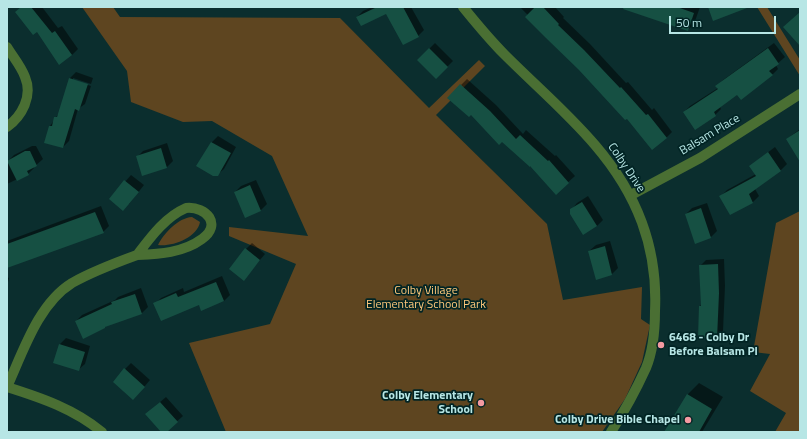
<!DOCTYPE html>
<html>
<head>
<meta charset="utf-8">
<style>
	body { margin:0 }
	#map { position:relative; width:807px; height:439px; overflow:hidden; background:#0b2e2e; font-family:"Titillium Web",sans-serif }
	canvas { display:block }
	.frame { position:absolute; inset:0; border:8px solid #b7e6e5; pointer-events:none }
	.scale { position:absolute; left:669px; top:16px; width:107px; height:18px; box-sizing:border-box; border:2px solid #b7e6e5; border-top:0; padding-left:5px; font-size:12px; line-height:14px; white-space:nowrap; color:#b7e6e5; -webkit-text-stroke:3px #012424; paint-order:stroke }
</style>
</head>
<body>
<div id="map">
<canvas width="807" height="439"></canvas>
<div class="frame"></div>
<div class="scale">50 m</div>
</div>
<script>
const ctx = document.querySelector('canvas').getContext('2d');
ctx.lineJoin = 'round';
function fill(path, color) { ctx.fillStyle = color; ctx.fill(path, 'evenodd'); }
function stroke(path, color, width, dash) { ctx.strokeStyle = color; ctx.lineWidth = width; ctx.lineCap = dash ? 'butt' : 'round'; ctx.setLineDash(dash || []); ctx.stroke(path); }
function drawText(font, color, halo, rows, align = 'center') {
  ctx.font = font + ' "Titillium Web",sans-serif'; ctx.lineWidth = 3.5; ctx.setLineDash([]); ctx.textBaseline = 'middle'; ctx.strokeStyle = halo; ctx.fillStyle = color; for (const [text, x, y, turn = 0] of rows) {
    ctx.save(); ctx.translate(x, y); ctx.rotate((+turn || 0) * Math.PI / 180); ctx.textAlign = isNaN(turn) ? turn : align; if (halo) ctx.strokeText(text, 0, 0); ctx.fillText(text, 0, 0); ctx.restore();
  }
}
fill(new Path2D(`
	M82,7H113L120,17L340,18L429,108L479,60L485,66L436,115L547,224L563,300L642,287L641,319L650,325L642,362L625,399L602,432H226L189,343L270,324L296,264L229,236V227L308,236L272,156L212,121L183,122L131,102L127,71Z
	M757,7H767L800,60V76Z
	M800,211V432H775L786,413L750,391L770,354L753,352L776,223Z
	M192,217L200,222C197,238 172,247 158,245C164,233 178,218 192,217Z`), '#5e4520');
fill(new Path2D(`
	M21,7H42L58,28L62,26L78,49L72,55Z
	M372,7H411L424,30L418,36L387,13L357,17L363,11Z
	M520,7H555L564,17L563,18L590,44L626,83L628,82L652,110L654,108L672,132L666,138L627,117Z
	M624,7H700L694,24L688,30Z
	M435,43L453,61L436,78L418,60Z
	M774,43L785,57L776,65L778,69L772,75L737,94L720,107L721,109L715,115L684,112L690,106L718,88L717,86L723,80Z
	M76,72L93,78L91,84L73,78V80L91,86L85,104L78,109L69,141L63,147L50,126L59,113L70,78Z
	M467,79L496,105L523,134L526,130L555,156L556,155L575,176L556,193L461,85Z
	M800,129V160L787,139Z
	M218,136L236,147L224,169L217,175L198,166L212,142Z
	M167,143L173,161L167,167L137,157L143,151Z
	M32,146H36L43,159L34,167V168L28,174L7,184L8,161L14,155Z
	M775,147L787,164L781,170L755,189L759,196L753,202L730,214L721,196L727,190L756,174L750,166Z
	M131,175L144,185L129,204L110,199Z
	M256,180L267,204L261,210L246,216L235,192L241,186Z
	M588,196L603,220L597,226L571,210L577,203Z
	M707,203L717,231L711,237L686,214L692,208Z
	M101,206L109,226L103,232L7,267V241Z
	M610,241L618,268L612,274L589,251L596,245Z
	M252,243L265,254L244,279L246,249Z
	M724,259L725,286L723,331L717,338L700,306L702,304L700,266L706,260Z
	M222,276L230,295L224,301L199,304H155L161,298L183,288L184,292Z
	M7,277L9,278L7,286Z
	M141,288L148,307L142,313L107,325L105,327L76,321L82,315L115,300L118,297Z
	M66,338L90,346L85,364L78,370L60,344Z
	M131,363L150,380L139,393L125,369Z
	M699,383L723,397L702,432H667L688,394Z
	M166,397L183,416L165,432H162L153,408Z
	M7,430L15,432H7Z`), '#0007');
fill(new Path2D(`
	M21,7H31L52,33L55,31L72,55L59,65L37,32L33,35L15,12Z
	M377,7H403L419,37L403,45L386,14L361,26L356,17Z
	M535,7H543L559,24L558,25L584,50L620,88L621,87L646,115L648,114L667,138L652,150L627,119L625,120L579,70L546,38L525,17Z
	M624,7H677L694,13L688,31L623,9Z
	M708,7H747V8L713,21Z
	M800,12V46L783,27Z
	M429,48L448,67L436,79L417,60Z
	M768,48L779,64L769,71L773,75L741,100L737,95L714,112L716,116L695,130L683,112L718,89L715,86Z
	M69,78L88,84L79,111L75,109L63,148L44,143L49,126H52L54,117H57Z
	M460,84L490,111L516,139L520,135L548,161L549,160L569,183L556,195L530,166V167L502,142L499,145L471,115L469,117L447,98Z
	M800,130V162L786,139Z
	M211,142L231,153L218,176H213L196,166Z
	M161,148L167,168L142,176L136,156Z
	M25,151H30L37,166L27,171L29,175L17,181L7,161Z
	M768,152L781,171L749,194L753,203L730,215L719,196L756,176L749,166Z
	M124,180L139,192L123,211L109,199Z
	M250,185L261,211L245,218L234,192Z
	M582,202L597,226L583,235L570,214V209Z
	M701,208L711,238L695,244L685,214Z
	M95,212L104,233L7,268V244Z
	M605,246L612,275L596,280L588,251Z
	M245,248L260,260L244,281L229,269Z
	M718,264L719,293L717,339L698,338L699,306H701L699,265Z
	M216,282L224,301L201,311L199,305L161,321L153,303L176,293L178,297Z
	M135,294L142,314L105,327V328L83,339L75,321L112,304L111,302Z
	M59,344L85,352L79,371L53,363Z
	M124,368L145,387L133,400L113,382Z
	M687,394L712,409L699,432H664Z
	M160,402L178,422L167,432H161L145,414Z`), '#165043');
stroke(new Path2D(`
	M7,47C13,57 21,66 25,77C33,96 22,116 7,127
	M631,195L700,158L800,94
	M186,208C207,206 222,225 202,239C183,253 159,254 137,255C150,238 165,217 186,208Z
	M7,387C23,352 38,304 72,283C93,271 115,263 137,255
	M7,387C42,398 74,409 102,432`), '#4a6f33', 10);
stroke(new Path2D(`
	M463,7C476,23 490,40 505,55C535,85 568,113 595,145C637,194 658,247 655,311C655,330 653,351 646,368C636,390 624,412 611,432`), '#4a6f33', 10);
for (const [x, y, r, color] of [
	[661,345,4,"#f49aa1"],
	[481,403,4,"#f49aa1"],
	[688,420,4,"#f49aa1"]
]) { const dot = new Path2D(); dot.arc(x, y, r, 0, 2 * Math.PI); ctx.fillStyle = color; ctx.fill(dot); stroke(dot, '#012424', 1.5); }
drawText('12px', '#b7e6e5', '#012424', [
	["Balsam Place",710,135,-31],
	["Colby Drive",626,168,56]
]);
drawText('12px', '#ffc87b', '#012424', [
	["Colby Village",426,291],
	["Elementary School Park",426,305]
]);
drawText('bold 12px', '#b7e6e5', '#012424', [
	["6468 - Colby Dr",669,338,"left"],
	["Before Balsam Pl",669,352,"left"],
	["Colby Elementary",473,396],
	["School",473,410],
	["Colby Drive Bible Chapel",680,420]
], 'right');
</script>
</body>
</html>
